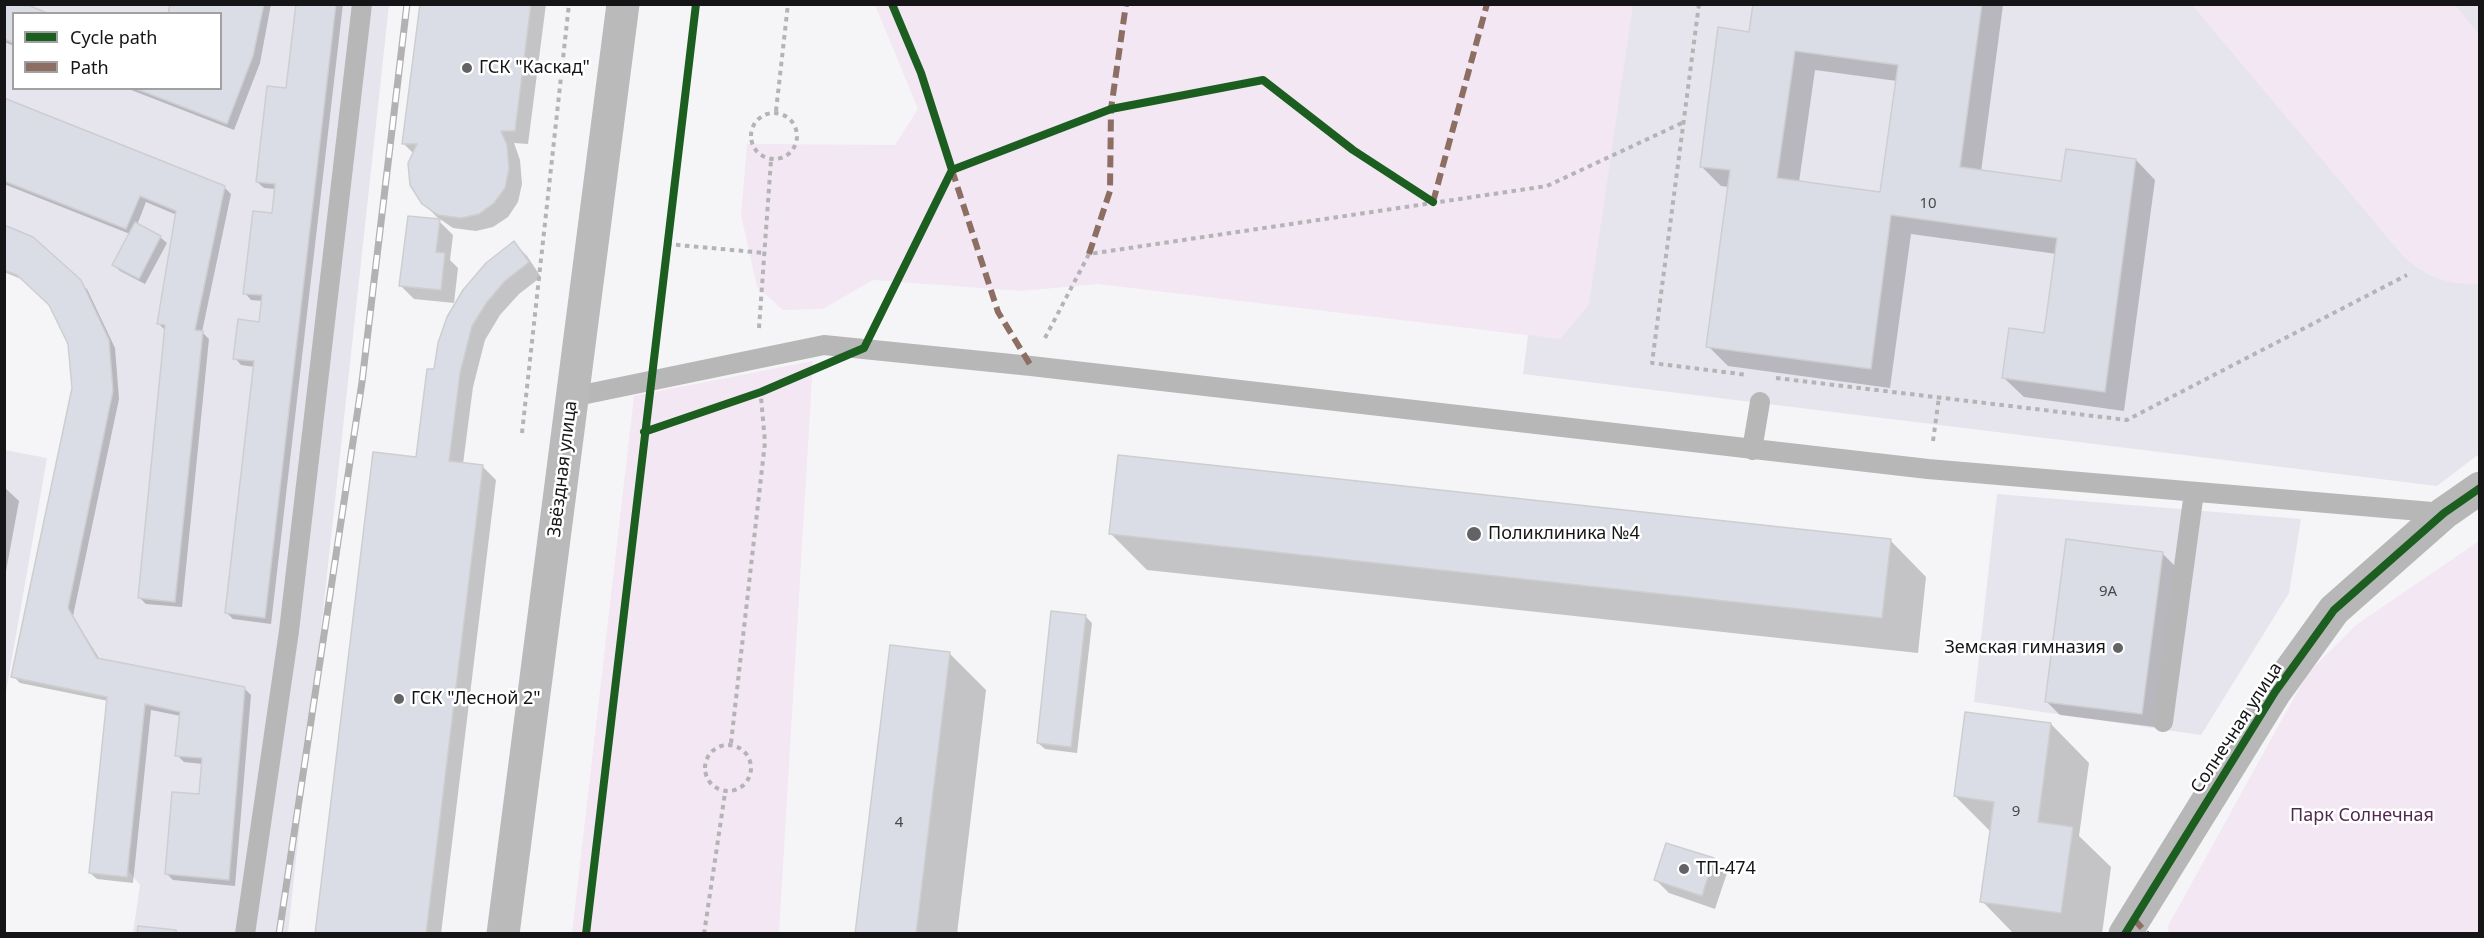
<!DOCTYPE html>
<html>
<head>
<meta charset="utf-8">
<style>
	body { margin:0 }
	#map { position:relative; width:2484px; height:938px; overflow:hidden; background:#f5f5f8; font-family:"Noto Sans",sans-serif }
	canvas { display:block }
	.frame { position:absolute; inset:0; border:6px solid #151517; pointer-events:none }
	.legend { position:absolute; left:12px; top:12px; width:210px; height:78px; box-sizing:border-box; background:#fff; border:2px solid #a1a1a2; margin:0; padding:8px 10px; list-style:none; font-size:18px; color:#151517 }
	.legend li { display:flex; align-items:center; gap:12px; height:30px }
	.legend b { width:30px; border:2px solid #a1a1a2 }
</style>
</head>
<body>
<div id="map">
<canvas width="2484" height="938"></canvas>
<div class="frame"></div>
<ul class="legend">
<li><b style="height:8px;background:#1b5e20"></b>Cycle path</li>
<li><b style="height:8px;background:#8d6e63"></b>Path</li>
</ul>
</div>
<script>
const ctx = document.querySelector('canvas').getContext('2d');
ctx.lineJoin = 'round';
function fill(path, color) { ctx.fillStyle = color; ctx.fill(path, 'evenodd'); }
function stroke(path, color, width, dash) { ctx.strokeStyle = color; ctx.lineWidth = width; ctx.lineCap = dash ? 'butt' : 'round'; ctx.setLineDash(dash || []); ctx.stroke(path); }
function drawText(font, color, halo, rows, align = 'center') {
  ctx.font = font + ' "Noto Sans",sans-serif'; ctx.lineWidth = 5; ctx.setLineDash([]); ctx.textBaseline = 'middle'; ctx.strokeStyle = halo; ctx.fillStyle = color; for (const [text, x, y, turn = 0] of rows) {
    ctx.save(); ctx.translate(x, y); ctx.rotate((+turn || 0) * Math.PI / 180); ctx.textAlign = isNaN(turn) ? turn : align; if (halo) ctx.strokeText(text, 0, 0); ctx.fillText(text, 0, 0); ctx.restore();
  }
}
fill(new Path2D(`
	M4,5H389L288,933H133L140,885L111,849L126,694L28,670L85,378L73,321L5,254ZM14,14H220V88H14Z
	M1571,5H2479V454L2437,486L1523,374Z
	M5,450L47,458L5,698L4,450Z
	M1997,494L2301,519L2289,593L2201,735L1974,702Z`), '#e6e5ed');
fill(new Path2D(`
	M875,5H1633L1589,305L1560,339L1098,284L1021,291L873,280L823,309L783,310L757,287L741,215L747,144L895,145L918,109Z
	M2192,5H2455L2479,34V284C2447,285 2425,277 2402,255Z
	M813,361L779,933H572L634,396Z
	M2479,541V933L2169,934L2168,926L2307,674L2356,625Z`), '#f2e7f2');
fill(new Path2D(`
	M4,4L14,14V46L4,42Z
	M171,4H271L260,63L234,130L126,88H220V14Z
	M295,4H343L271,624L233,619L226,612L255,367L241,365L235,358L260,323L263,301L251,300L245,293L273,215L276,189L264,188L257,182L288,90L298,5Z
	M421,4H546L528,144L514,143L520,160L522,184L518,202L508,217L493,227L476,231L453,228L437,217L423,203L414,154L403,143Z
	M1913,4L2003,5L1981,172L2063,183L2136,160L2155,180L2124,411L2024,397L2004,378L2045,335L2057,254L1911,234L1890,388L1728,366L1708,346L1729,187L1721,186L1701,166L1750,33ZM1815,70L1897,81L1882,194L1799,182Z
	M4,99L224,187L231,194L202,332L209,339L182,607L146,604L139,597L166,331L159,324L177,215L146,202L137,225L160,237L167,243L145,284L120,271L114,265L130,234L4,184Z
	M439,221L453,235L450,260L458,268L454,303L414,299L401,286Z
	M4,227L87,289L115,348L119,399L73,616L100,660L244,688L251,695L235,886L173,880L166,873L201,796L203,764L184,762L177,755L181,716L151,710L133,883L97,879L90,873L108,701L20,683L13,676L74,388L70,344L50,304L26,281L4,272Z
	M514,243L527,256L541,277L519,294L500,315L485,340L473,387L463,464L483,467L496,480L441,934H316L435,371Z
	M4,487L19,501L4,582Z
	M1111,534L1890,540L1926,577L1918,653L1147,570Z
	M2162,553L2176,567L2155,727L2060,715L2046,701Z
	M1085,616L1092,623L1077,753L1045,749L1038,743Z
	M949,653L986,690L957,934H857Z
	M2051,724L2089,763L2079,836L2111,867L2102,934H2014L1982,901L1991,832L1955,796Z
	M1713,860L1727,873L1715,909L1669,893L1656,880Z`), '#0003');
const building = new Path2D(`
	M4,4H26L49,14H14V43L4,39Z
	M170,4H264L253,56L227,124L134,88H220V14H168Z
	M296,4H336L265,618L225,613L254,361L233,359L238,319L259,322L262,295L243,294L253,211L272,213L275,184L256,182L267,86L286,88Z
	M420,4H531L515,131H501L507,145L509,169L505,188L494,203L479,214L461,218L438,215L422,204L410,185L408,163L417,144H402Z
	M1753,4H1982L1960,167L2061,181L2066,149L2136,159L2105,392L2002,378L2009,328L2044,333L2057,238L1891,215L1871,369L1706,347L1730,170L1700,167L1718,27L1749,32ZM1795,51L1898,65L1880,192L1777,178Z
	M4,98L225,186L195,330L203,331L175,602L138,598L165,325L157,324L176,211L140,196L126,229L4,181Z
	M408,216L440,219L436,252L445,253L441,290L399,286Z
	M135,222L161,236L139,279L112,265Z
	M4,225L33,237L81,280L109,340L113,391L68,608L97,658L245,687L229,880L165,874L172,792L199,794L202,758L175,756L180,712L145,704L127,877L89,873L107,697L11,677L72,388L68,344L49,305L17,275L4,270Z
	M514,241L529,262L505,281L487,302L472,326L460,373L449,461L483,465L426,934H315L373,452L416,457L427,369H434L438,343L447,317L463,290L486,263Z
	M1118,455L1891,539L1882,618L1109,534Z
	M2066,539L2163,552L2142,714L2045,702Z
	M1051,611L1086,615L1071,747L1037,743Z
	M890,645L950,652L936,768L916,934H855Z
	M1965,712L2051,723L2038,822L2073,827L2061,913L1980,902L1994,802L1954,796Z
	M1666,843L1714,858L1702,896L1654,880Z
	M138,926L176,930V934H137Z`);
fill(building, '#dadde5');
stroke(building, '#cdced0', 1.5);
stroke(new Path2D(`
	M1699,4L1652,363L1748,375
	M776,111L788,4
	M751 136a23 23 0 1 1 46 0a23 23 0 1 1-46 0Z
	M667,244L765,253
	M759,328L771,160
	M1045,338L1089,254L1547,186L1684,122
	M1776,378L2127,420L2407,275
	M522,433L569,4
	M1933,441L1939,397
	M731,743L765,442L760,386
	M705 768a23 23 0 1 1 46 0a23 23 0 1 1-46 0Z
	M704,934L725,793
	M1969,934V933`), '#b4b4b6', 4, [4.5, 4.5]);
stroke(new Path2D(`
	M572,397L824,345L1031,366L1928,469L2444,513
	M1752,450L1760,402
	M2163,722L2194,492
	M245,934L289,631L362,4`), '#b7b7b7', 20);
stroke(new Path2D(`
	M2125,934L2275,692L2334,610L2444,513L2480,488`), '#b7b7b7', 33);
stroke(new Path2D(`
	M503,934L623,4`), '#bababb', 33);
const rail = new Path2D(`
	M279,934L362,382L407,4`);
stroke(rail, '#b2b2b3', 7);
stroke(rail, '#fff', 4.5, [14]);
stroke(new Path2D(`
	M952,170L998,312L1031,366
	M1433,202L1487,4
	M1089,254L1110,191L1111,109L1126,4
	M2134,919L2147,934`), '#8d6e63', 6, [12, 6]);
stroke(new Path2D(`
	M952,170L1111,109L1263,80L1353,150L1433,202
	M644,432L761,392L864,348L952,170L921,73L892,4
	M586,934L696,4
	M2125,934L2275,692L2334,610L2444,513L2480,488`), '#1b5e20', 8);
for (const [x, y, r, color] of [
	[467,68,6,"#636366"],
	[1474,534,8,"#636366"],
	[2118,648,6,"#636366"],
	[399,699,6,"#636366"],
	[1684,869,6,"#636366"]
]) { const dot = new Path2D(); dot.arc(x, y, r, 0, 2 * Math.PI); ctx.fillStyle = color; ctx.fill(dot); stroke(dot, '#fff', 2); }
drawText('15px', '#47484c', null, [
	["10",1928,204],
	["9А",2108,592],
	["9",2016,812],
	["4",899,823]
]);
drawText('18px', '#151517', '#fff', [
	["ГСК \"Каскад\"",479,68],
	["Поликлиника №4",1488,534],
	["Земская гимназия",2106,648,"right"],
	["ГСК \"Лесной 2\"",411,699],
	["ТП-474",1696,869]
], 'left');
drawText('18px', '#151517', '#fff', [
	["Звёздная улица",563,469,-83],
	["Солнечная улица",2237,728,-57]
]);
drawText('18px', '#53284f', '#fff', [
	["Парк Солнечная",2362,816]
]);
</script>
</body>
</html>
